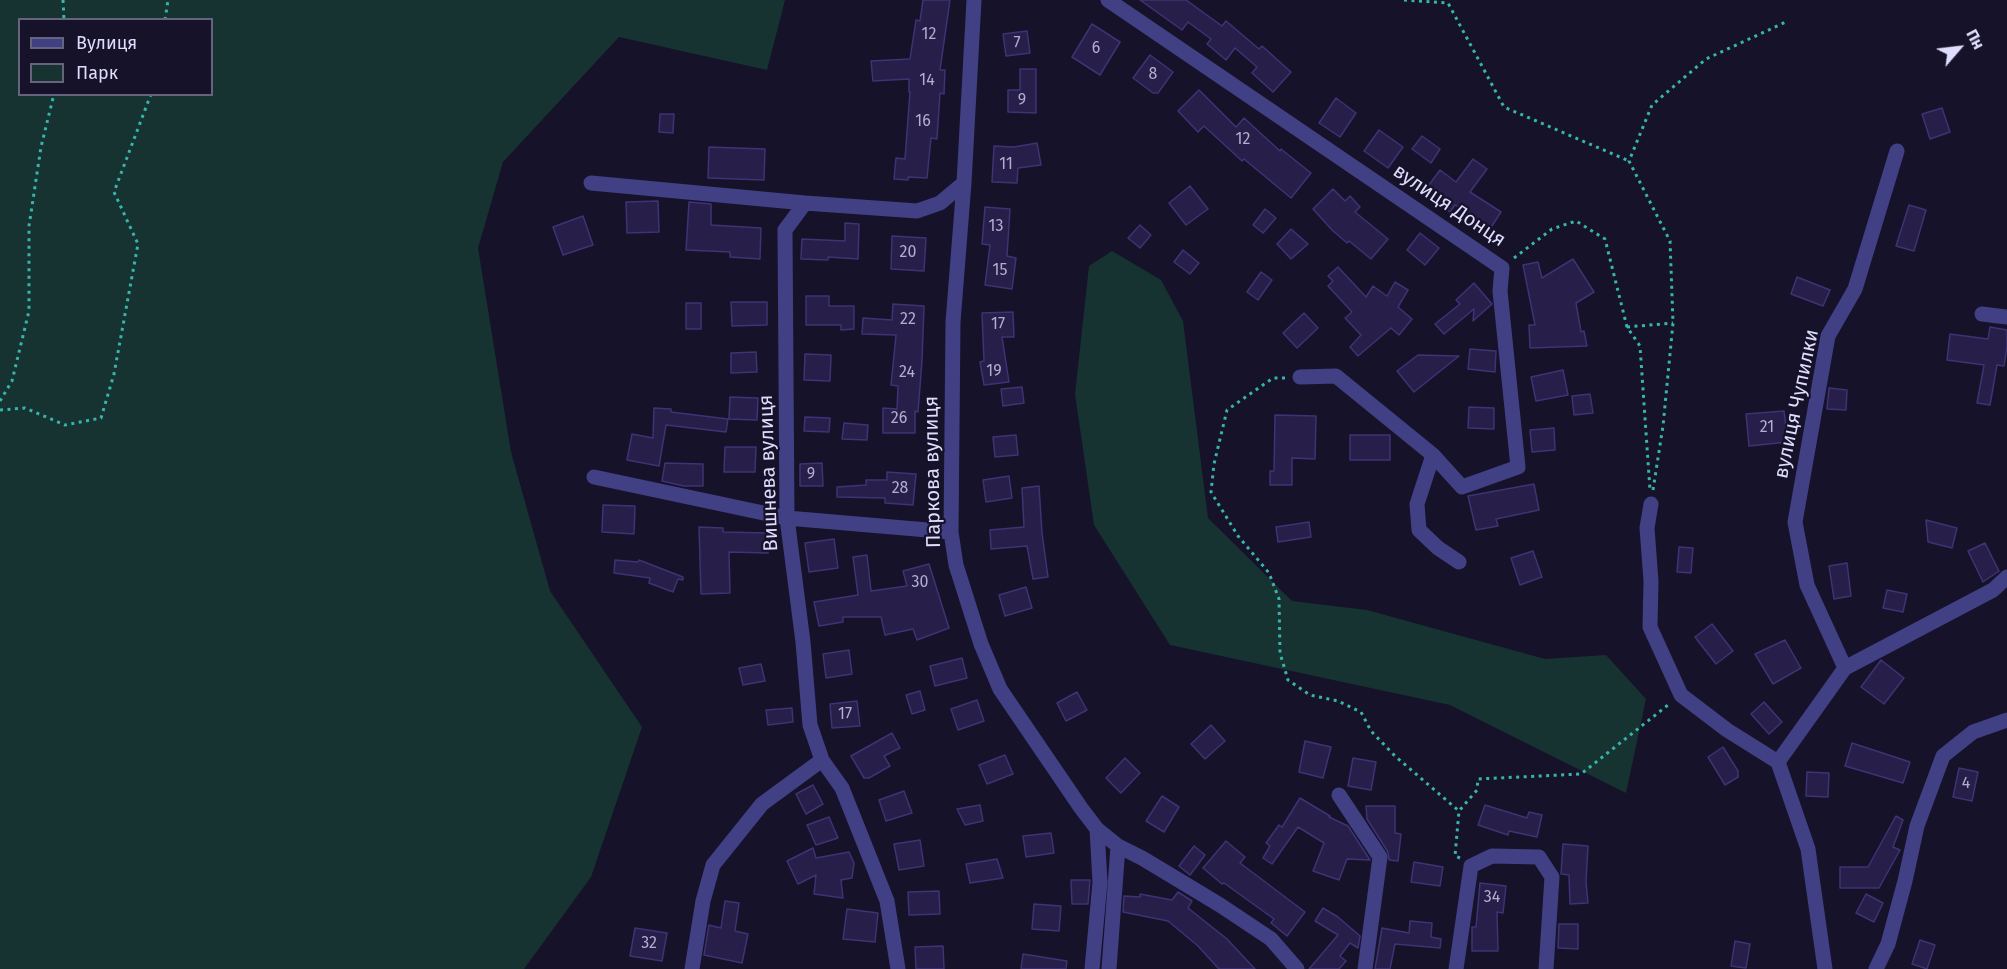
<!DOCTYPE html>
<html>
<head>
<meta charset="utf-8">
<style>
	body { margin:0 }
	#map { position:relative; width:2007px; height:969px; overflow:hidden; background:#161229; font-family:"Fira Sans",sans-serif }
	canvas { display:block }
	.legend { position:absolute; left:18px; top:18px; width:195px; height:78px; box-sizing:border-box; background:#161229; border:2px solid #66637e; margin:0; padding:8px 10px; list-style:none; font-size:18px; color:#dfddfd }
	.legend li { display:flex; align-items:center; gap:12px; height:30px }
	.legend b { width:30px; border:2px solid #66637e }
	.north { position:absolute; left:1929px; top:18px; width:60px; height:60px; -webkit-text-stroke:4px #161229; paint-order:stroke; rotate:62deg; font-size:16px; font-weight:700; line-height:24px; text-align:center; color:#dfddfd }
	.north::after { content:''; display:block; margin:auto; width:21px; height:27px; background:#dfddfd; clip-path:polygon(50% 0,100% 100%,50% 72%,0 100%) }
</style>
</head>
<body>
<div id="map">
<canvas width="2007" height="969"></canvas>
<ul class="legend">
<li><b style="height:8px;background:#414085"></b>Вулиця</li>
<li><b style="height:16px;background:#163331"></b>Парк</li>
</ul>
<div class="north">Пн</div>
</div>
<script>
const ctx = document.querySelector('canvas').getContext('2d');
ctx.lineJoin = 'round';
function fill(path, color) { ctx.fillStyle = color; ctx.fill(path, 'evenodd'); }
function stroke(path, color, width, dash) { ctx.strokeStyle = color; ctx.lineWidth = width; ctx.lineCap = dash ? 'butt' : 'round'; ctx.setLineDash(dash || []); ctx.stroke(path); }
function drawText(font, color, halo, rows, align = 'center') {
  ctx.font = font + ' "Fira Sans",sans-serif'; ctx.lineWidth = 4.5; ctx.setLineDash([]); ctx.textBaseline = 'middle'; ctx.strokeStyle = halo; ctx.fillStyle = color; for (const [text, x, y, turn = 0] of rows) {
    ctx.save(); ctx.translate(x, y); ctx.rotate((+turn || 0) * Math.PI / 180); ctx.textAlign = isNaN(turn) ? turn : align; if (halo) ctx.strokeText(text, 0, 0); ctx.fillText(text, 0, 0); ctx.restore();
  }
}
fill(new Path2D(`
	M0,0H785L767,70L619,37L503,162L478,248L511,452L550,591L642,727L591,877L524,969H0ZM20,20H212V94H20Z
	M1112,251L1161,280L1183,321L1208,518L1292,601L1367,610L1545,659L1606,655L1646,699L1626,793L1450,705L1170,645L1094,525L1075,394L1089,266Z`), '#163331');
const building = new Path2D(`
	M923,0H950L940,70H945L944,94L940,93L937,139L931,138L927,178L908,177V180L894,179L896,158L905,159L910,92H909V79L873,81L871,61L910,59L916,20L920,21Z
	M1140,0H1186L1222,26L1226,21L1259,49L1262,46L1291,72L1273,92L1252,73L1257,67L1235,48L1226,60L1207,44L1211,39L1188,22L1182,30Z
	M1092,24L1120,42L1100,75L1072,57Z
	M1027,31L1030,53L1006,56L1003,34Z
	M1150,55L1173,72L1158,93H1153L1133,78Z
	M1020,69H1036V113L1008,112V90H1020Z
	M1199,90L1236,127L1244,118L1280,151L1281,149L1311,173L1291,198L1244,159L1242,161L1204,126L1198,132L1178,111Z
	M1336,98L1356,113L1340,137L1319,123Z
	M1942,108L1950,132L1930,139L1922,114Z
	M660,114H674L673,133L659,132Z
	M1379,130L1403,147L1388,168L1364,151Z
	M1422,136L1440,149L1431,163L1412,149Z
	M1037,143L1041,165L1018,168L1017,183L992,182L994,146L1014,147Z
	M709,147L765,149L764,180L708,178Z
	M1473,159L1487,169L1470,192L1501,212L1490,229L1455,205L1450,212L1423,193L1440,170L1456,182Z
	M1190,186L1208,209L1186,225L1169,203Z
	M1333,189L1345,201L1350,196L1360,207L1355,212L1388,239L1371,259L1349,241L1347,243L1332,230L1313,209Z
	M658,201L659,232L627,233L626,202Z
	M689,202L711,204V225L761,228L760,259L730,257V252L686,250Z
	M1909,205L1926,210L1914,251L1896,246Z
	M985,207L1010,209L1007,256L1016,258L1012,289L985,285L990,245L982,244Z
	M1265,209L1276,218L1263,233L1253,225Z
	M583,216L593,245L563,255L553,227Z
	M845,223L859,224L858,259L828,257V260L801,259L802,239L845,241Z
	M1140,225L1151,235L1140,248L1128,238Z
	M1291,229L1308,244L1291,259L1277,244Z
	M1420,233L1439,248L1425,265L1407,250Z
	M892,236L926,238L924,271L891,269Z
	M1183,250L1199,263L1190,274L1174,262Z
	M1573,259L1594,292L1576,303L1581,332L1584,331L1587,346L1530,348L1529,325H1535L1523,265L1538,262L1542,278Z
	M1338,267L1366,297L1373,286L1387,296L1395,282L1408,290L1398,307L1412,319L1399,335L1391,328L1358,356L1350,347L1361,335L1345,318L1352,312L1328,286L1333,281L1328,276Z
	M1261,272L1272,280L1258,300L1247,292Z
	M1797,277L1830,290L1823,306L1791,294Z
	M1474,283L1492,304L1473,321L1474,309L1444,334L1435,324L1460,304L1456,300Z
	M806,296H829V306H854V329L841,330V325H806Z
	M731,302H767V325L732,326Z
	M686,303H701V329H686Z
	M893,304L924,306L922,361L918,412L915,411V433H883V408L897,409L898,386L891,385L896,335L862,334L863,318L892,320Z
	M1013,312L1014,337H1002L1009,382L984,385L980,362L984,361L982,313Z
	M1304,313L1318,328L1297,348L1283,333Z
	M1990,327L2007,330V347L2004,366L1997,365L1990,405L1977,403L1984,365L1947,360L1950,334L1988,339Z
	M1470,349L1496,351L1495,372L1468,369Z
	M756,352L757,372L731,373V353Z
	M805,354L831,355L830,381L804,380Z
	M1418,355L1459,356L1414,392L1397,371Z
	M1563,370L1568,395L1536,401L1531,377Z
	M1022,387L1024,403L1003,406L1001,389Z
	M1829,388L1847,390L1846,410L1827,409Z
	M1590,394L1593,413L1574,415L1572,396Z
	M730,397L758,398L757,420L729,419Z
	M1469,407L1494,408V429L1468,428Z
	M654,408L671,409V412L728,419L726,432L666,425L659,466L627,460L632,434L653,438Z
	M1784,411L1788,442L1749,446L1746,414Z
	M1275,415L1316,416L1315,459L1292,458V485H1270V471H1274Z
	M805,417L830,418L829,432L804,431Z
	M844,423L868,425L867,440L842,439Z
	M1554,428L1555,450L1532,452L1530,430Z
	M1016,435L1018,455L995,457L993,437Z
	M1350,435H1390V460H1350Z
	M725,447H756L755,472H724Z
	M665,463L703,464V486H684L662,481Z
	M822,463L823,486H800V464Z
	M887,472L916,474L913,505L885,503V498L837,497V487L866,485V480H887Z
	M1009,476L1012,498L986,502L983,480Z
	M1534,484L1539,510L1496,519L1498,526L1476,530L1468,496Z
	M1039,486L1042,533L1048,577L1033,579L1027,546L991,549L990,530L1024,527L1022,488Z
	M603,505L635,506L634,534L602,532Z
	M1926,520L1957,528L1952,548L1928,542Z
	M1309,522L1311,537L1278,542L1276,527Z
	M699,527L723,528V532L768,533V553L729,552L730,593L701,594Z
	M834,539L838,568L809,572L805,543Z
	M1985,543L1999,571L1983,582L1968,551Z
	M1679,547L1693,548L1691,573L1677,572Z
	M1533,551L1542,577L1520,585L1511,558Z
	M867,555L871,591L907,586L903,571L929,564L949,628L917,640L913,629L885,635L881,617H843V622L819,626L814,602L858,595L853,557Z
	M615,560L638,562L639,560L683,577V580L678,579L673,592L649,583L650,578L614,573Z
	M1847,563L1851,596L1834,599L1829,566Z
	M1026,587L1032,608L1005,616L999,595Z
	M1887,590L1907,594L1903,612L1883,608Z
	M1712,624L1733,651L1716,664L1695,637Z
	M1785,640L1801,668L1773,684L1755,654Z
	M849,650L852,674L826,678L823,654Z
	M962,658L967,678L935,686L930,666Z
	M1881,660L1904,678L1884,704L1861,687Z
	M761,664L765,681L743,685L739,668Z
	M920,691L925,710L912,714L906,695Z
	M1077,692L1087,710L1066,721L1057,703Z
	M977,700L984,721L958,730L951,709Z
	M857,701L860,726L832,728L830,704Z
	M1764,702L1782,722L1769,734L1751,714Z
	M792,708L793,722L768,725L766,710Z
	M1211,725L1225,741L1205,759L1191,744Z
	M892,733L900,748L884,756L890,766L869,778H864L851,756Z
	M1305,741L1331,747L1323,778L1299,772Z
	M1852,743L1910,762L1903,783L1845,766Z
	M1723,747L1738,771V777L1725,785L1708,757Z
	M1005,755L1013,774L987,784L979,765Z
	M1125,758L1140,773L1121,793L1106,778Z
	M1353,758L1376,762L1371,790L1348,786Z
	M1959,768L1978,772L1972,801L1953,797Z
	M1807,772L1829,773L1828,797L1806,796Z
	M813,785L823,804L806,814L796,794Z
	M904,791L912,813L886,821L879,800Z
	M1162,796L1179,807L1164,832L1146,821Z
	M1300,798L1330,816L1329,817L1348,826L1370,860L1347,859L1339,880L1313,871L1324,843L1298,827L1272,864L1263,858L1270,846L1266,843L1279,825L1282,827Z
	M980,805L983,821L965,825L957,809Z
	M1485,805L1527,818L1529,812L1542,815L1537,837L1509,831L1508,835L1478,825Z
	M1366,806H1395V833L1401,834L1398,861L1389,860L1388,852L1367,819Z
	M1896,816L1903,820L1893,847L1900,850L1879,888H1840V867H1868Z
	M829,817L838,838L816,845L807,825Z
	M1051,833L1054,853L1026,857L1023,836Z
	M920,840L924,866L899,870L894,844Z
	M1226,841L1245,857L1240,863L1305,912L1287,936L1271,923L1274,919L1224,883L1222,884L1203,868Z
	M1563,844L1588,846L1586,882L1588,903L1570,904L1569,875L1561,874Z
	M1194,846L1205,855L1190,875L1179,866Z
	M813,848L816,858L849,852L854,863L852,878L841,880L843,898L814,894L816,875L798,884L787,861Z
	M997,859L1003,878L970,883L966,864Z
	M1414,862L1443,867L1440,886L1411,882Z
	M1071,880H1090L1088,904H1072Z
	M1480,883L1506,886L1503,913L1497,912L1498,951H1472V927H1476Z
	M939,891L940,914L909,915L908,892Z
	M1178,892L1192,901L1188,908L1227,939L1255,969H1219L1198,946L1168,921L1123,912L1124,896L1140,897V894L1172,900Z
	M1866,894L1883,903L1874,922L1856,913Z
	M725,901L739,903L735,931L748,934L742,963L704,955L709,925L721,928Z
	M1034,904L1061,906L1059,931L1032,929Z
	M1323,908L1338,917L1360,936L1358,948L1350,943L1340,956L1346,961L1339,969H1309L1338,935L1315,921Z
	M847,909L878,913L875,942L843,939Z
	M1410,921L1432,923L1431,937L1441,939L1440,948L1395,944L1390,969H1375L1382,928L1409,933Z
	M1559,924H1578V949L1558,948Z
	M635,928L667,933L662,961L630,956Z
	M1920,940L1935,945L1927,969L1912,964Z
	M1735,941L1750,944L1746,968L1731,966Z
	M943,946L944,969H916L915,947Z
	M1023,954L1067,961L1066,969H1021Z`);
fill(building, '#271f49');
stroke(building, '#3e3374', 1.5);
stroke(new Path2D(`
	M63,0L64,20
	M1404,0L1448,3L1504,107L1629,161
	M165,20L168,0
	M1514,258L1552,229L1576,221L1605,239L1627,327L1640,346L1650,490
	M1627,327L1673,323
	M1285,378H1273L1227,410L1214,464L1211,492L1238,536L1269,573L1279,599L1280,653L1288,680L1310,695L1338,701L1361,712L1371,731L1395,756L1459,811
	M0,401L12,381L29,311V226L41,147L54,94
	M0,410L25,408L65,425L101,418L114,374L138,244L114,192L151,94
	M1653,490L1663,426L1673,323L1670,241L1629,161L1652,105L1706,59L1788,21
	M1460,858L1455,856L1459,811L1477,790L1478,779L1581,774L1668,705`), '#38b5ab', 3, [3, 4.5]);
stroke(new Path2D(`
	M974,0L964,183L953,322L951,532L956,565L981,644L1000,689L1081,808L1097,829L1118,846L1142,858L1220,905L1271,939L1297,969
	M1108,0L1502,268L1500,291L1518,467L1462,487L1433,455L1336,376L1300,377
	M591,183L805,203
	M1982,314L2007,317
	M1433,455L1417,504L1419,530L1438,548L1459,562
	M594,477L787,518L951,532
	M1651,504L1647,528L1651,581L1650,627L1681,695L1727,730L1778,762
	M1845,668L1807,585L1795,522L1828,336L1855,289L1897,151
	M1339,795L1380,857L1365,969
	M692,969L703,901L713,865L762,804L822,760
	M898,969L887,901L842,788L822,760L810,725L803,642L787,518L785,230L805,203L917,211L940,203L964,183
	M1092,969L1100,882L1097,829
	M1109,969L1118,846
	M1456,969L1471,866L1492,856L1539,857L1552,877L1546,969
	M1825,969L1808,849L1778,762L1845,668L1993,590L2007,577
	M1876,969L1888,944L1905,881L1917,826L1943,756L1973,732L2007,720`), '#414085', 15);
drawText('16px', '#b1aed0', null, [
	["12",929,35],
	["7",1017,44],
	["6",1096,49],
	["8",1153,75],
	["14",927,81],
	["9",1022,101],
	["16",923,122],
	["12",1243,140],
	["11",1006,165],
	["13",996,227],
	["20",908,253],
	["15",1000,271],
	["22",908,320],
	["17",998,325],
	["19",994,372],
	["24",907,373],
	["26",899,419],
	["21",1767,428],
	["9",811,475],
	["28",900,489],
	["30",920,583],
	["17",845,715],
	["4",1966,784],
	["34",1492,898],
	["32",649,944]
]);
drawText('20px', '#dfddfd', '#161229', [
	["вулиця Донця",1449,206,34],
	["вулиця Чупилки",1797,404,-78],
	["Паркова вулиця",933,472,-91],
	["Вишнева вулиця",769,473,-92]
]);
</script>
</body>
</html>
